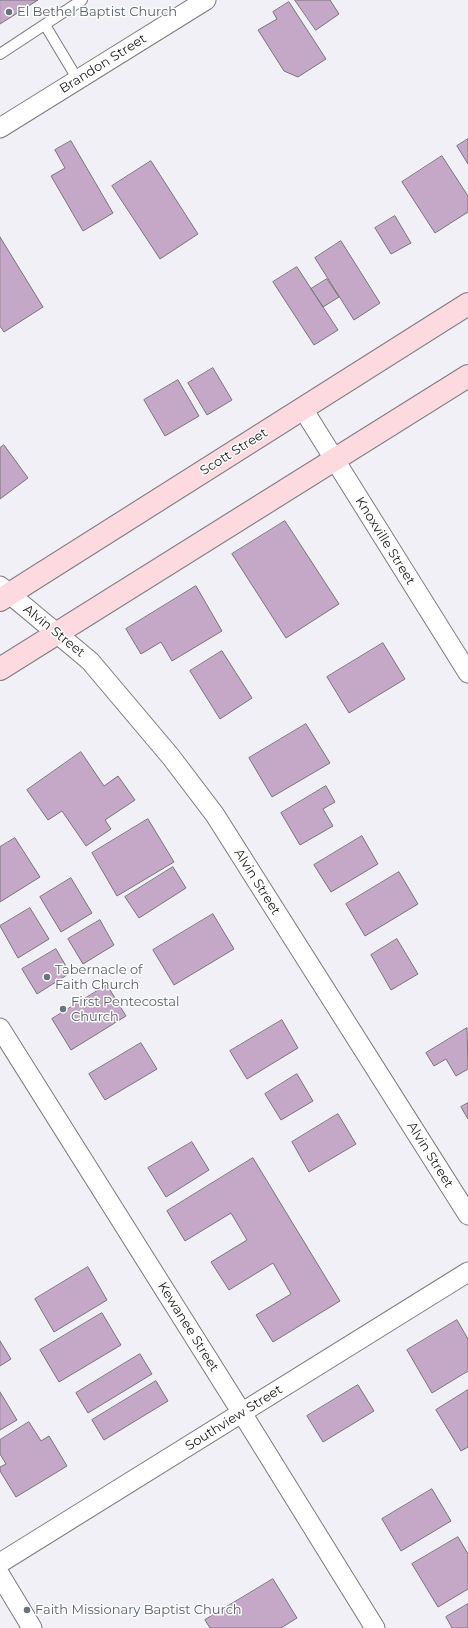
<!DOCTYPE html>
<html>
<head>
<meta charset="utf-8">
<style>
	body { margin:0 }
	canvas { display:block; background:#f0f0f6 }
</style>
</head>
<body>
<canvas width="468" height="1628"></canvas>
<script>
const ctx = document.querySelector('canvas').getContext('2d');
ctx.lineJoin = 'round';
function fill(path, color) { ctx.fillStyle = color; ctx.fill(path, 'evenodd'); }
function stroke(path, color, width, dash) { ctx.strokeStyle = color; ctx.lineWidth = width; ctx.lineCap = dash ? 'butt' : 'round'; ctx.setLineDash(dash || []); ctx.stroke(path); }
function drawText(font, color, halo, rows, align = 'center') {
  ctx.font = font + ' Montserrat,sans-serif'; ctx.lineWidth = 3; ctx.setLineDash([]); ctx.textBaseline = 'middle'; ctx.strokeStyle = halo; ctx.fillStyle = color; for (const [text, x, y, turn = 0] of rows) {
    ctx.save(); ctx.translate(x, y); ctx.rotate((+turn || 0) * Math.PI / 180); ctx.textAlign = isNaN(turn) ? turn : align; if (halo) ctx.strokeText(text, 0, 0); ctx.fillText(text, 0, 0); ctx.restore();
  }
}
const building = new Path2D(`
	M0,0H38L0,24Z
	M295,0H330L339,14L316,30Z
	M289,2L326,59L298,77L284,71L258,30L277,19L273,12Z
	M468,139V164L457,146Z
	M71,141L113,213L83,231L51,176L65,168L55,150Z
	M442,156L468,196V212L435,233L402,182Z
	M151,161L198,234L160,259L112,186Z
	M395,216L411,243L391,254L375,228Z
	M0,237L43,307L4,332L0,326Z
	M341,241L380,303L354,320L315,258Z
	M297,267L338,330L314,345L273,282Z
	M327,279L339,297L323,307L311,289Z
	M213,368L232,400L207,415L188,383Z
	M178,380L199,416L165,436L144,400Z
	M4,445L28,478L0,499V448Z
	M285,521L339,604L286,638L232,554Z
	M196,586L222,631L172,661L161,642L141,654L126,629Z
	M383,643L405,679L349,713L327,677Z
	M222,651L252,698L220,719L190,671Z
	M306,724L330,763L272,797L249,758Z
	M81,752L104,786L118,776L135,800L105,820L111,829L86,846L62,811L48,820L27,790Z
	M326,786L335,802L323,809L333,826L300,845L281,813Z
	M148,819L174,862L117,896L92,853Z
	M362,836L378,864L331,892L314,865Z
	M15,838L40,877L0,902V847Z
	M173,867L186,888L139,918L125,897Z
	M399,872L418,904L365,936L346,904Z
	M71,878L92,913L61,932L40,897Z
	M30,908L49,939L18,958L0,926Z
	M213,914L234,949L174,985L153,950Z
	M100,920L114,945L83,964L68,939Z
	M397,939L418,974L391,990L371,955Z
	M56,949L70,973L37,994L22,969Z
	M107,985L126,1016L71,1050L52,1019Z
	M282,1020L298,1048L247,1079L230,1051Z
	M467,1028L468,1069L456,1076L446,1059L434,1066L426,1053Z
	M141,1043L157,1069L105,1100L89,1074Z
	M297,1074L313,1101L281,1120L265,1094Z
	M468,1103V1119L461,1107Z
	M338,1114L356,1144L309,1172L292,1142Z
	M192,1142L209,1170L166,1197L148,1168Z
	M253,1158L340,1301L273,1342L256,1315L291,1294L273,1263L229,1290L211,1262L247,1240L231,1213L185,1241L167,1211Z
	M88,1267L107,1300L54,1332L35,1299Z
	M102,1313L121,1345L59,1382L40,1350Z
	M457,1320L468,1339V1371L432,1393L407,1350Z
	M0,1341L11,1359L0,1366Z
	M140,1354L152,1374L88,1413L76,1393Z
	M156,1381L168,1401L104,1440L92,1420Z
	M358,1385L374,1411L323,1442L307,1416Z
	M468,1390V1447L461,1451L436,1410Z
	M0,1392L17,1420L0,1430Z
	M29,1422L41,1441L49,1436L67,1466L16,1497L0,1471V1467L6,1464L0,1454V1440Z
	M432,1489L451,1521L401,1551L382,1519Z
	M458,1537L468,1554V1589L438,1607L412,1564Z
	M273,1579L297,1618L281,1628H210L205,1620Z
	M468,1604V1628H452L446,1617Z`);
fill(building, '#c5a8c7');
stroke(building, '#787579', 1);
const service = new Path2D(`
	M45,25L78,80
	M0,54L82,0`);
const minor = new Path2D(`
	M0,128L206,0
	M303,409L468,673
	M0,586L90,661L171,757L215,815L468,1215
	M0,1028L242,1413L375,1628
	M0,1563L468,1272
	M0,1575L32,1628`);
const secondary = new Path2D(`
	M0,600L468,304
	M0,669L468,376`);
stroke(service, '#7b7b80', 12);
stroke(minor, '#7b7b80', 21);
stroke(secondary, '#7b7b80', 24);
stroke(service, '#fff', 10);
stroke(minor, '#fff', 19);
stroke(secondary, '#fdd9e0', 22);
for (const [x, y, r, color] of [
	[9,12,4,"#6b7280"],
	[47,977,4,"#6b7280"],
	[63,1009,4,"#6b7280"],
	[27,1610,4,"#6b7280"]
]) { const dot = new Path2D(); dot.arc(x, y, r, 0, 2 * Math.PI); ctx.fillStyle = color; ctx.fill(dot); stroke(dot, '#fefefe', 1.5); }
drawText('13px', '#5b616d', '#fefefe', [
	["El Bethel Baptist Church",17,12],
	["Tabernacle of",55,970],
	["Faith Church",55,985],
	["First Pentecostal",71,1002],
	["Church",71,1017],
	["Faith Missionary Baptist Church",35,1610]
], 'left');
drawText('13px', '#232325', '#fefefe', [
	["Brandon Street",103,64,-32],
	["Scott Street",234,452,-32],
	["Knoxville Street",385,541,58],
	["Alvin Street",54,631,39],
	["Alvin Street",257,882,58],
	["Alvin Street",430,1155,58],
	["Kewanee Street",188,1327,58],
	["Southview Street",234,1418,-32]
]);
</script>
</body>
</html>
